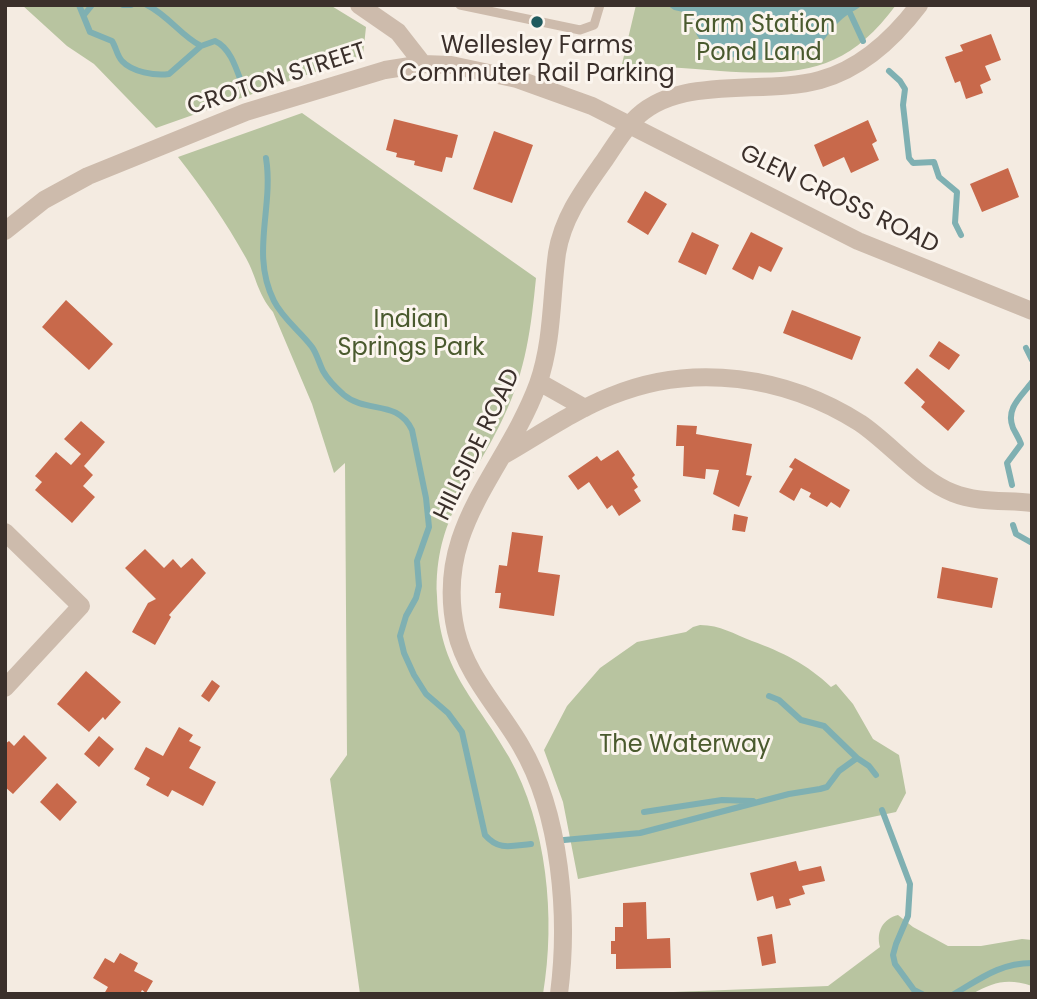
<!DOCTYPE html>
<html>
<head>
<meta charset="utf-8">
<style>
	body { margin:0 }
	#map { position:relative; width:1037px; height:999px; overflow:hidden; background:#f4ebe1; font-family:Poppins,sans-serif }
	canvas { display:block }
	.frame { position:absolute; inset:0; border:7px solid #3b302b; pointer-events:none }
</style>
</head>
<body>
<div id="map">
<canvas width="1037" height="999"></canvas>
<div class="frame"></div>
</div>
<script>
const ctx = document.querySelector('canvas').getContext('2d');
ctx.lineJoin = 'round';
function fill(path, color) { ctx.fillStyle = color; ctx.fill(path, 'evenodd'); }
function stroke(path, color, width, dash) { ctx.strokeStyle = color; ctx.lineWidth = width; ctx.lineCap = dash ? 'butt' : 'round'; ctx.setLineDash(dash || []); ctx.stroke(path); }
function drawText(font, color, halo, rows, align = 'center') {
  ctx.font = font + ' Poppins,sans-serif'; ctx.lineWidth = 6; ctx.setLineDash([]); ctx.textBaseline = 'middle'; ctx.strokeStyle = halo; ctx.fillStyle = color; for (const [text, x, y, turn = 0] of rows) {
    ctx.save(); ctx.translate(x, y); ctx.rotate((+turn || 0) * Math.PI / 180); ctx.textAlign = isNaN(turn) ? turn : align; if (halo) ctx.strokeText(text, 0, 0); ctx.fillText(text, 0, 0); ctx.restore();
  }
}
fill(new Path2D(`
	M22,5H330L366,27L363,55L156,128L94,64L67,46Z
	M636,5H896C846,73 799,76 720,71C687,68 655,66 622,64Z
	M302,113L536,278C531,328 526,370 504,416C474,481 434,518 437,596C439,671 475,697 509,757C547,825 556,918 543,994H360L330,779L347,755L345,463L334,473L312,404L273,312C257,293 257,278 246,258C226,222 203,189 178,157Z
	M700,625C721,625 733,634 752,641C782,652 807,664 831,687L836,684L853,704L873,739L899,755L906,793L896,812L578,879L563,802L544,750L567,706L600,668L637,642L686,632L693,627Z
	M898,915L913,927L948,946H981L1022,939L1032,940V986C1007,978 994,982 972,994H622L828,986L880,947C876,931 883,919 898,915Z`), '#b8c4a0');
fill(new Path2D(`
	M667,5H863C854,11 844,16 837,24C829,32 824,42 815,48C790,63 722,66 702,42C694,34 693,23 688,13L674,10Z`), '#7fb0b2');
stroke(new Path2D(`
	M79,5L90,32L112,41C116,47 117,56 122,61C132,72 155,76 169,74L201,46
	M123,5H131
	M147,5C169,16 181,36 201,46L215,41C231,48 237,71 243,87
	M850,13L863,41
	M84,15L92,5
	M889,71L900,81L905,89L903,105L909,158L913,163L934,162L939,177L957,192L955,223L961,235
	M266,158C274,208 250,253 274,301C283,319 300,331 312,347C317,354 319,363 323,371C328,380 336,388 344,395C367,414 397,399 412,430L426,498L429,527L417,561L419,586L416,598L406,616L400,636L404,653L414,675L426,694L448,713L462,732L485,835C499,851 511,846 531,844
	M1026,348L1032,360
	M1012,485L1007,463L1021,444C1019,438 1016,434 1013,428C1005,408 1022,396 1032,382
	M1013,525L1016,534L1032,543
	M769,696L779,700L801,720L824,726L857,758
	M882,810L910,884L908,916L896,944L893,955L895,964L914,990L922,994
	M644,812L722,800L753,801
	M564,840L640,833L789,794L820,789L827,787L839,771L857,758L869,766L876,775
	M954,994C980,979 1000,963 1032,963`), '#7fb0b2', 6);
fill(new Path2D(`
	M991,34L1001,60L985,66L991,80L980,85L983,93L966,99L960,81L955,83L945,57L963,51L960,45Z
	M394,119L458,135L452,158L446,157L442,172L414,165L415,161L396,157L397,153L386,150Z
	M868,120L877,141L872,144L879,160L851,173L844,157L823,167L814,145Z
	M494,131L533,145L512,203L473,189Z
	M1008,168L1019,197L982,212L970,184Z
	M645,191L667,204L648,235L627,222Z
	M692,232L719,245L706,275L678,262Z
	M751,232L783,248L771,272L759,266L753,280L732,269Z
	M66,300L113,344L89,370L42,327Z
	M792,310L861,337L852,360L783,333Z
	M939,341L960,355L949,370L929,356Z
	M917,368L965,411L948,431L921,407L925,402L904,383Z
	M81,421L105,442L84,466L93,475L83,486L95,497L72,523L35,490L42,482L35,476L56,452L71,465L81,454L64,439Z
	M677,425L697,426L696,434L752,444L746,475L752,476L739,507L713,494L719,470L706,469L705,479L683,476L684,446H676Z
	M618,450L635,475L632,478L638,487L634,490L641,501L619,516L612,505L607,509L589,482L578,490L568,476L597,456L601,461Z
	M795,458L850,490L840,508L831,502L827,507L809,497L811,493L801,488L794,501L779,492L793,469L789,467Z
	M734,514L748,517L745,532L732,530Z
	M512,532L543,536L538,572L560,575L554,616L499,608L501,593H495L499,565L507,566Z
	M145,549L164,568L173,559L181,568L192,558L206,573L169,615L171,617L155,645L132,632L148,603L156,599L125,568Z
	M942,567L998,578L992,608L937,598Z
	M86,671L121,702L105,720L103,717L89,732L57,704Z
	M212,680L220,686L209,702L201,696Z
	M179,727L193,735L189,741L201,747L189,768L216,782L203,806L172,790L168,797L146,785L150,778L134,769L146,747L163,756Z
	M24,735L47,758L13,794L5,787V744L9,741L14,746Z
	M99,736L114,749L99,767L84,754Z
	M57,783L77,802L60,821L40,802Z
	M796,861L799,871L821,866L825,881L802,886L805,894L789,899L791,905L776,909L773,896L757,901L750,873Z
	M646,902L647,939L670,938L671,968L616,969V954H611V941H615V927H623V903Z
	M772,934L776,963L762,966L757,937Z
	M120,953L138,963L134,971L153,981L146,993L142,990L140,994H104L108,987L93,978L105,958L114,963Z`), '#c8694b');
stroke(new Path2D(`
	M460,5L580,30L594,25L600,5`), '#cdbbac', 9);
stroke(new Path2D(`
	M359,5L398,32L423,64
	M5,231L44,200L88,176L246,112L385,70L423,64L451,65L517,79L592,106L858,241L1032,311
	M539,382L585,408
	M504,455C539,435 573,411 611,396C693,362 786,376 860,423C890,443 919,480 953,493C978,503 1006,500 1032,503
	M5,532L81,606L5,688
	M559,994C569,917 561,814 521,746C499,708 466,675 456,631C433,528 505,473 538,384C553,341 551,297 557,253C563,216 585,188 606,158C614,146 622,133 632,122C675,73 762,96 820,80C860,69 894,38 919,5`), '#cdbbac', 18);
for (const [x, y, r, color] of [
	[537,22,7,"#1f5a5e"]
]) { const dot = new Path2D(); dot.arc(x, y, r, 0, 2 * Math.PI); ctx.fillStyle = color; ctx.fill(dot); stroke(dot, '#fbf5ee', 2.5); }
drawText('24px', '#4a5a2e', '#fbf5ee', [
	["Farm Station",759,26],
	["Pond Land",759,54],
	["Indian",411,321],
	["Springs Park",411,349],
	["The Waterway",685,746]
]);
drawText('24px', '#3b302b', '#fbf5ee', [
	["Wellesley Farms",537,47],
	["Commuter Rail Parking",537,75]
]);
drawText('24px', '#3b302b', '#fbf5ee', [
	["CROTON STREET",277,80,-18],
	["GLEN CROSS ROAD",839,200,26],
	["HILLSIDE ROAD",478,445,-64]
]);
</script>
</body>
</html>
